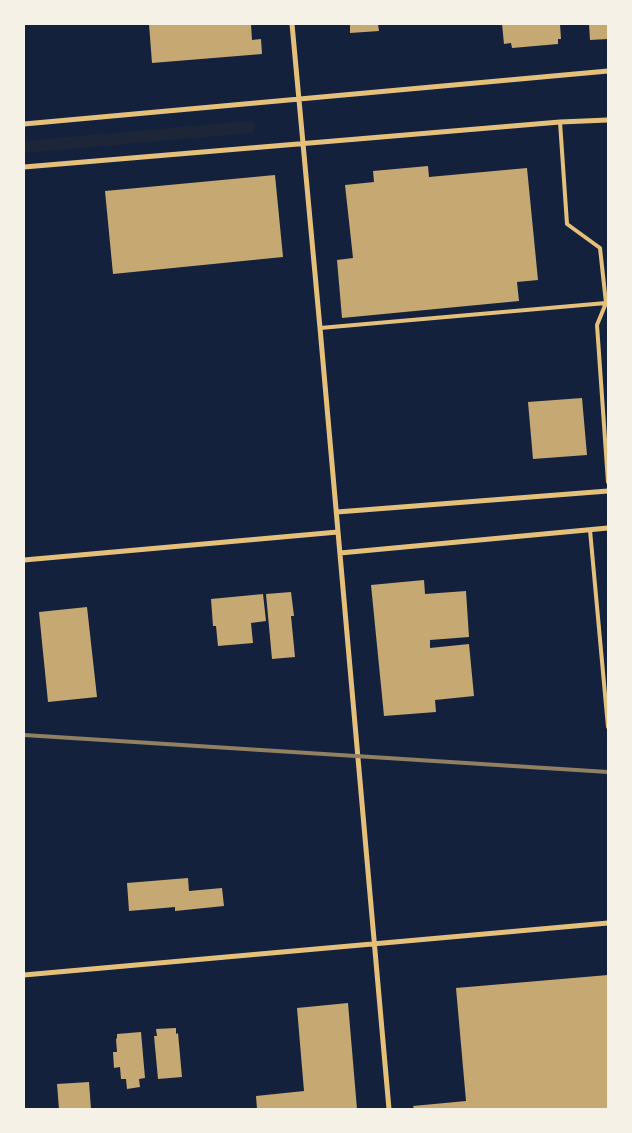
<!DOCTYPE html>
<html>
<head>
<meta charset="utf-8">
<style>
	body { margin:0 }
	#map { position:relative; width:632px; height:1133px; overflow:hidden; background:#14213d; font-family:"Public Sans",sans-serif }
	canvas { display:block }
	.frame { position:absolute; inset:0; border:25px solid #f6f1e7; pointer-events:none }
</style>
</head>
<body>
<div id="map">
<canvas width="632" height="1133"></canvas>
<div class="frame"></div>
</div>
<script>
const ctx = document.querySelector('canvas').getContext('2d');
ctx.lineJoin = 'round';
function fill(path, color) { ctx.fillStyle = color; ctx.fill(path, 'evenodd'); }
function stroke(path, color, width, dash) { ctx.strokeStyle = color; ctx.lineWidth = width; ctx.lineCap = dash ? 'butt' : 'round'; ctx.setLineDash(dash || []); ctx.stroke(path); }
fill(new Path2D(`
	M248,121C253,121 256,123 255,129L251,133L24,153V141Z`), '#1d2539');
fill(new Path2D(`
	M149,24H251L252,40L261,39L262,54L152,63Z
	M350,24H378L379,31L350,33Z
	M502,24H560L561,39H558V44L512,48L511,43L504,44Z
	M589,24H608V39L590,40Z
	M428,166L429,177L527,168L538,280L517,282L519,301L342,318L337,260L353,258L345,185L374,182L373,171Z
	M275,175L283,257L113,274L105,191Z
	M582,398L587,455L533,459L528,402Z
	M424,580L425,594L466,591L469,637L430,640V648L469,644L474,696L435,700L436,712L384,716L371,585Z
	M291,592L294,616H291L295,657L272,659L266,594Z
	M263,594L266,621L251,623L253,643L218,646L216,626H213L211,599Z
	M87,607L97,697L48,702L39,612Z
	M188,878L189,891L222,888L224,906L175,911V907L129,911L127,883Z
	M608,975V1109H414L413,1106L466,1101L456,988Z
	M348,1003L357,1109H257L256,1096L304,1091L297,1008Z
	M176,1028V1034L178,1033L182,1077L158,1079L154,1036H157L156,1029Z
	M141,1032L145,1078L139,1079L140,1087L127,1089L126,1079H121L120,1067L114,1068L113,1052H117L116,1039L117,1038V1034Z
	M89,1082L91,1109H59L57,1084Z`), '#c6a872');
stroke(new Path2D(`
	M560,122L567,224L600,248L606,303L597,325L608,482
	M320,328L606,303
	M590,530L608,727`), '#e5c07b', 4);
stroke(new Path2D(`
	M292,24L320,328L389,1109
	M24,124L608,71
	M24,167L560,122L608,120
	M337,512L608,491
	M340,553L608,528
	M24,560L338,532
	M24,975L608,923`), '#e5c07b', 5);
stroke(new Path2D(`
	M24,735L608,772`), '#918062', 4);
</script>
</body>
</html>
